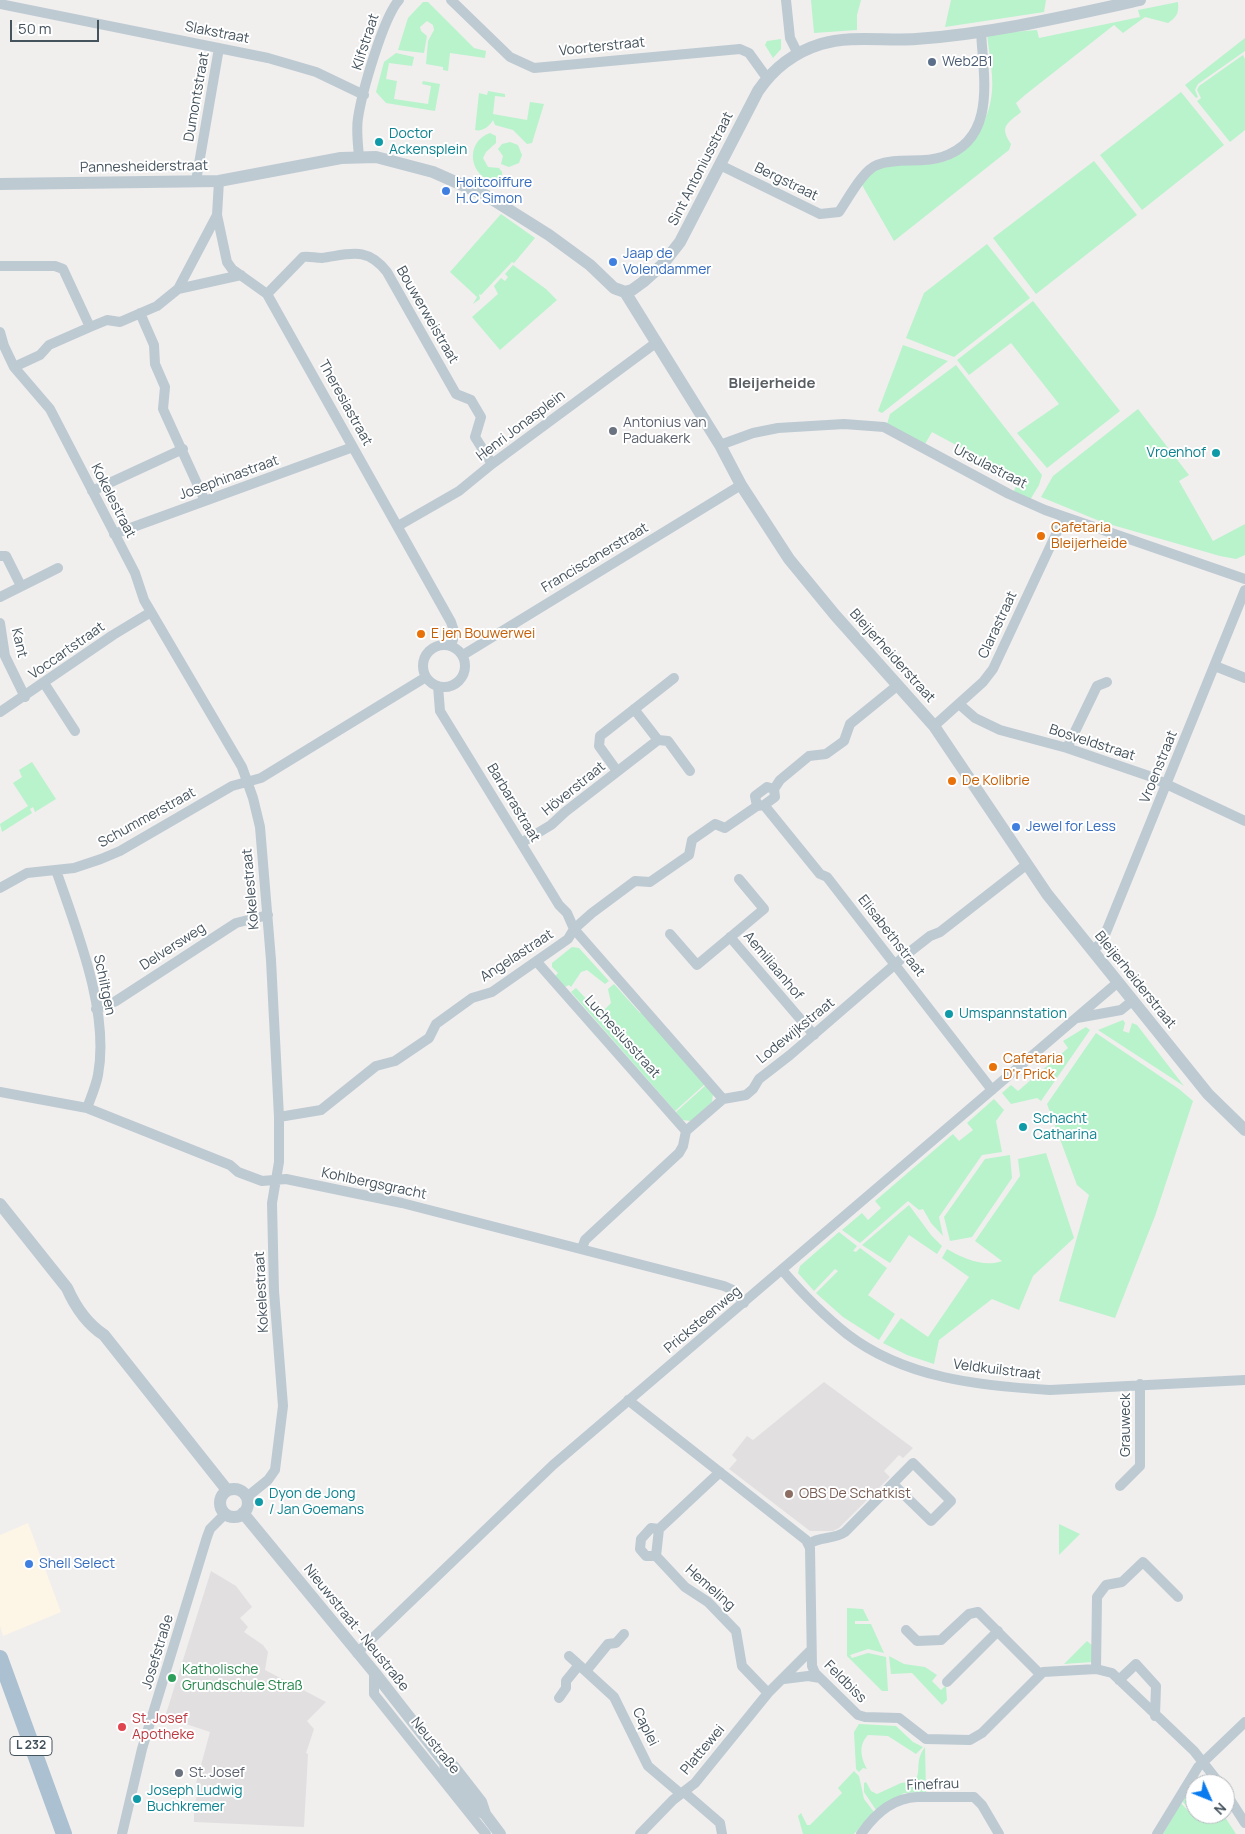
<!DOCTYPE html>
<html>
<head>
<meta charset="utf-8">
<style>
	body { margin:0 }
	#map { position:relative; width:1245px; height:1834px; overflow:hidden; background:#f1eeee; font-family:Manrope,sans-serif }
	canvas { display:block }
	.north { position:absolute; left:1185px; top:1774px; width:50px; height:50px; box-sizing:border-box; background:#fff; border:1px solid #b5babe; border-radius:50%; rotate:134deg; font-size:14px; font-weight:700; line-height:20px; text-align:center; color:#45535d }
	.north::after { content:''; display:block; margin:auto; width:18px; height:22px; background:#097bef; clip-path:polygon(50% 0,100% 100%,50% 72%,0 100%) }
	.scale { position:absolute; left:10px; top:20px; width:89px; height:22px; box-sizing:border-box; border:2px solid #45535d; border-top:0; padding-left:6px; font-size:15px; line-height:18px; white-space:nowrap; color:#45535d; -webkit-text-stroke:4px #fff; paint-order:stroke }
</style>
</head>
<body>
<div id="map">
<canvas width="1245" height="1834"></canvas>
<div class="north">N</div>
<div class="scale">50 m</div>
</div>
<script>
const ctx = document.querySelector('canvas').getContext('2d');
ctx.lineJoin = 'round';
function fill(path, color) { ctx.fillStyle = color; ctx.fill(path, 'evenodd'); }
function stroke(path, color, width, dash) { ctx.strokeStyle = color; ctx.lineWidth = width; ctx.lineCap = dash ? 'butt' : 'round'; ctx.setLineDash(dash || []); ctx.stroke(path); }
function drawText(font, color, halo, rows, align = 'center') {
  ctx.font = font + ' Manrope,sans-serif'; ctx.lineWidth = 4; ctx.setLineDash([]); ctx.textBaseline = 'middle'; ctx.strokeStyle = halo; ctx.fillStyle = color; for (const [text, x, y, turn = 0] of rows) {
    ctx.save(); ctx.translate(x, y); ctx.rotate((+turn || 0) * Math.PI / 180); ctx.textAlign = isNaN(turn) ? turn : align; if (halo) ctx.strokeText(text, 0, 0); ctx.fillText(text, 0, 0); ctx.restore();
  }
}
fill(new Path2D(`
	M28,1523L61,1612L3,1636L0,1626V1535Z`), '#fdf5e5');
fill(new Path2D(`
	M824,1382L913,1448L903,1458L899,1455L884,1471L890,1477L839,1528L833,1531H810L729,1469L737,1460L732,1455L747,1436L753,1440Z
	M211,1571L236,1586L252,1607L240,1618L248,1627L244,1632L263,1645L268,1652L265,1670L326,1702L307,1721L314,1729L306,1753L308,1754L304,1827L194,1822V1806L198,1792L194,1791L210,1732L165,1717Z`), '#e2dfe0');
fill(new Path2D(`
	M811,0H861L857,15V30L814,33Z
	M951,0H1046L1044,12L945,27Z
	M423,2H428L474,48L486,51L485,58L450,53L448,71L443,70V67L426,64L428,41L434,30L433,25L427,21L420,27L421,31L427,36L424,53L398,50L408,18Z
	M1178,2C1179,13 1177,17 1168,23L1145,17L1123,33L1114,25L1025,95L1016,103L1021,112C1007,124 999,126 1011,144L1009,150L894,241L862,185C876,156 916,168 942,162C968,156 987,124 991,99C995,79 989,55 987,34L1037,30L1039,38L1140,17L1138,10Z
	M1245,38V51L1198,84L1195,90L1198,97L1196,98L1185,85Z
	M781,39V49L773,58L765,45L767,41Z
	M396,53L414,57L412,66L389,63L386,79L397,81L394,99L428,104L431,86L422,84L423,81L440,84L435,111L386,103L376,92L384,62Z
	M1243,55L1245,59V130L1230,142L1197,101L1201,98L1197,90L1199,86Z
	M488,91L505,94V97L495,96L493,114L527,120L530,102L544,104L532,143L527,144L513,130L495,125L493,120C490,126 482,132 475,130L479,93L487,95Z
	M1181,92L1224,145L1142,210L1100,155Z
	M490,133L496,136V143L486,152L483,158L488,167L499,168L502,172V179L496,182C469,178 464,142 490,133Z
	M510,142L518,145L522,155L519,163L509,167L501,164L503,156L498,149L502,144Z
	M1094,161L1137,215L1036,294L993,238Z
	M501,214L535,238L514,263L512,262L481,295L479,294L480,299L473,304L477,297L450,272Z
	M987,244L1030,298L954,357L906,338L924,293Z
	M513,265L546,289L557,300L500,350L472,317L498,294L494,286L501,278L505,281L508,277L505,274Z
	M1033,301L1120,411L1047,468L1017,433L1059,404L1011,343L969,375L957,360Z
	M903,345L948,361L882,413L878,411Z
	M956,365L1042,475L1039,485L1030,500L1014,491L1019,479L932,432L925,444L887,424L890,414Z
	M1138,409L1189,475L1179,481L1213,541L1245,524V555L1236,559L1220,556L1102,522L1041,497L1053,476Z
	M32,762L56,799L35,812L33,807L30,809L32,813L2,832L0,824L28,806L13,783L22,777L19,770Z
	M572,947L579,948L609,981L605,984L587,970L581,972L571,987L569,985L565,987L555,976L558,973L552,967V963Z
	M614,984L640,1013L643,1010L705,1084L675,1111L571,992L576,988L592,1005L604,1010L611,1003L608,989Z
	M1123,1020L1125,1023L1123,1031L1129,1033L1132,1023L1137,1025L1184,1086L1098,1030Z
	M1086,1027L1090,1030L1041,1101L1037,1098L1011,1104L1002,1093L1011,1085L1018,1091L1068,1048L1063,1041Z
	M1096,1033L1179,1089L1193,1101L1155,1216L1115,1318L1059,1301L1089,1195L1077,1185L1047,1104Z
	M706,1085L713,1094L712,1102L691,1121L682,1120L676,1112Z
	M994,1099L1004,1110L996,1121L1002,1152L982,1155L939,1217L943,1236L931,1223L923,1209L919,1210L908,1201L860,1243L842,1230L862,1213L868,1220L881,1208L875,1201L953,1134L959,1141L973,1130L967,1123Z
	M1046,1153L1074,1238L1033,1276L1019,1310L992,1299L939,1340L934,1364L907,1355L883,1343L901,1318L928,1337L969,1277L942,1258L947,1249C962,1258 985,1268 1002,1261L975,1241L1020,1176L1018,1159Z
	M1010,1155L1012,1178L972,1237L950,1241L944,1217L985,1159Z
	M909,1205L931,1235L942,1246L937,1254L909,1235L890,1263L862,1245Z
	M839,1232L857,1246L853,1251L856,1252L860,1248L887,1268L868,1295L895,1314L879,1340L843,1317L816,1293L838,1271L835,1269L814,1291L798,1273L800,1266Z
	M1059,1524L1080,1534L1059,1555Z
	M847,1608L863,1609L869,1621H855V1624H871L884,1653L868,1649L850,1655L852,1658L868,1653L886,1657L888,1691H882L847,1656Z
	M1087,1641L1094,1647L1093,1662L1064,1664Z
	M889,1656L904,1664L925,1667L937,1675L932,1681L941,1690L946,1685L947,1700L942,1705L912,1673L891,1674Z
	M859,1724L896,1726L913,1742L923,1747L916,1754L888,1736L868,1735C858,1745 861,1758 867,1769L863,1768L859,1772L856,1769L854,1732Z
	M925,1747L926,1792L904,1793L876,1810L864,1792V1783L866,1782L871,1791L877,1794L901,1783L915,1781C922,1770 914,1762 925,1747Z
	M854,1771L859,1776L864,1799L874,1812L854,1834H803L798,1816L801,1813L807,1825H810L842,1793L838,1788Z
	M1203,1776L1209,1784H1195V1814H1223L1236,1834H1163L1181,1803L1193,1816L1194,1815L1182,1801L1196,1778Z`), '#b8f3cb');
stroke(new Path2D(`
	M451,0L510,57L534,68L740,49L749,53L767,78
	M786,0L790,38L798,54
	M0,4L268,58L316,72L364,95
	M359,157C358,144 356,130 358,118C362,92 383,18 399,0
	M720,165L820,214L839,212C848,199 863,170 877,165C897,157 922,164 942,157C998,139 983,76 981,31
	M196,181L219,48
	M219,181L217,215L227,262L232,269L267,294L451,622L455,634L451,645
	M0,266H55L63,269L90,327
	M178,289L241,275
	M267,294L303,257C309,256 315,258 322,258C350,254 367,246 387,272L456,394L471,400L481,417L475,437L492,464
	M140,313L154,345L155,364L165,387L163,409L205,501
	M0,332L4,346L14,367L50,409L135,573L144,600L242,767L253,798L260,827L271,960L279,1117V1162L272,1203L274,1291L283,1406L275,1470L268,1480L247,1497
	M14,367L40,355L49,345L90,327L107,320L120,322L157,306L178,289L217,215
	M720,445L753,433L778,428L844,424L884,427L1009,494L1045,510L1245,579
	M92,491L183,449
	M398,526L459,491L492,464L657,342
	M114,534L353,447
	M0,556H6L21,586
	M0,597L58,568
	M0,623L5,656L25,697
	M423 666a21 21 0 1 1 42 0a21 21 0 1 1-42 0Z
	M463,655L741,485
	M1215,666L1245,678
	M44,683L75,731
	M438,686L440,711L559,905L567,913L574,929L723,1099
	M959,704L975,718L1000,730L1067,748L1149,776L1245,821
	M634,709L658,740L668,741L690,771
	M0,712L113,635L151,612
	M934,726L983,682L993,669L1064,517
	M1067,748L1097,686L1107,682
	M617,771L599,746L600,736L674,678
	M764,805L820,874L827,877L992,1090
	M757,806L755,796L767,787L774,789
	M521,843L551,825L565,812L658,740
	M56,870C76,929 110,1011 98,1075C96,1086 91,1097 87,1108
	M0,888L27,873L74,868L101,859L120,851L232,786L261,778L426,677
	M670,934L697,965L764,909L739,879
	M730,937L814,1035
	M1092,951L1102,942L1245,590
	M537,962L686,1131
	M96,1009L116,1001L236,923L268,915
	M1077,1018L1121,1010L1132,1001
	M0,1092L87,1108L230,1165L238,1172L262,1181L286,1179L402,1203L724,1286L735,1291L744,1303
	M279,1117L321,1110L376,1066L395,1061L429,1038L436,1024L472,998L492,992L568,939L574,929L592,913L635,881L650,882L689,855L692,840L715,824L725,828L757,806L764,805L775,797L774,789L780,780L809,756L826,754L844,741L850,724L898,685
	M582,1248L585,1240L679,1153L683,1146L686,1131L723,1099L746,1095L753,1089L759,1079L790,1055L907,954L930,936L940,932L1026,865
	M782,1270C802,1293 823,1315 847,1334C904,1378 980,1386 1050,1390L1245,1380
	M628,1400L806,1540L810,1548L812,1666L815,1673L858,1715L865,1717L899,1718L926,1739L970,1740L982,1733L1043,1672L1096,1669L1112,1673L1194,1751L1220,1784
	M720,1472L659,1529L651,1528L641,1539L640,1549L646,1556H656L685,1587L708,1602L736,1631L742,1666L768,1693
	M1120,1486L1140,1466V1384
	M809,1544C819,1536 834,1540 845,1532L913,1463L951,1501L931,1521L893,1484
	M656,1556L659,1529
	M906,1630L917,1641L941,1640L969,1614L978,1612L1040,1674
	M357,1653L553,1465L1117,983
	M569,1656L579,1665
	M1096,1669L1097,1597L1106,1585L1122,1582L1143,1562L1178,1597
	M586,1671L608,1644L616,1643L624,1634
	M374,1672V1694L486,1834
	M784,1679L808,1676L820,1678
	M1119,1680L1136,1664L1156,1686L1155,1716
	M947,1682L998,1631
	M559,1698L566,1688V1681L579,1665L614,1697L648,1766L681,1794
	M684,1792L720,1823L722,1834
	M1225,1792L1245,1823
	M122,1834L142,1749L207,1537L210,1529L225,1514
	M640,1834L673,1800L695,1783L768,1693L811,1650
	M861,1834C874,1815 893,1798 917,1797H974L982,1805L999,1834
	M1157,1834L1198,1767L1245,1722`), '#bdcad2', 10);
stroke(new Path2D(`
	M0,184L219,181L341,158L376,157L433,172L487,196L549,235L590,265L614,288L625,292L632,290L643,282L662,265L680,242L758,91C773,69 795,52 821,44C850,35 885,41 916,39C991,34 1067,16 1140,0
	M625,292L720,445L741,485L789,559L835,615L934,726L1047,894L1208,1094L1245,1130
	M0,1204L67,1288C75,1306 87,1324 104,1335L227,1490
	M220 1503a14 14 0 1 1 28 0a14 14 0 1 1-28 0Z
	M243,1513L374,1672L445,1763
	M445,1763L453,1766L481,1802L485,1814L500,1834
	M445,1763C446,1780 470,1806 485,1814`), '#bdcad2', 12);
stroke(new Path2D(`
	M0,1658L64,1834`), '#abc0d0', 16);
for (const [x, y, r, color] of [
	[932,62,5,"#5c6f8a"],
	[379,142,5,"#0f9aa8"],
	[446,191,5,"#3f7fe0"],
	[613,262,5,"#3f7fe0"],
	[613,431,5,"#6b7280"],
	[1216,453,5,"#0f9aa8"],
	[1041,536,5,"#e8710a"],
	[421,634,5,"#e8710a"],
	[952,781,5,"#e8710a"],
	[1016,827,5,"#3f7fe0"],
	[949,1014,5,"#0f9aa8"],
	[993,1067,5,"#e8710a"],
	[1023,1127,5,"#0f9aa8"],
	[789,1494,5,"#8d6e63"],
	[259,1502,5,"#0f9aa8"],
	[29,1564,5,"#3f7fe0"],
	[172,1678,5,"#2e9e5b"],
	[122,1727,5,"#e0444e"],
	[179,1773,5,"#6b7280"],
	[137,1799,5,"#0f9aa8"]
]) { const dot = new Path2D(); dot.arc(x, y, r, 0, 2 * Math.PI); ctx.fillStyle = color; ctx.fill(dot); stroke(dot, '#fff', 2); }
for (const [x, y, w] of [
	[31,1746,42]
]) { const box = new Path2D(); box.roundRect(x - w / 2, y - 9.5, w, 19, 4); ctx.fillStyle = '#fff'; ctx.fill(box); stroke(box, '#45535d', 1); }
drawText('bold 12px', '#45535d', null, [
	["L 232",31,1746]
]);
drawText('14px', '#45535d', '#fff', [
	["Slakstraat",217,33,11],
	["Klifstraat",366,42,-72],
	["Voorterstraat",602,47,-6],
	["Dumontstraat",197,97,-80],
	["Pannesheiderstraat",144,167,-1],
	["Sint Antoniusstraat",701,169,-63],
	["Bergstraat",786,182,26],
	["Bouwerweistraat",427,315,60],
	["Theresiastraat",345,403,61],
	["Henri Jonasplein",521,426,-37],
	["Ursulastraat",990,467,27],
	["Josephinastraat",229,478,-20],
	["Kokelestraat",113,501,63],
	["Franciscanerstraat",595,558,-31],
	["Clarastraat",998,625,-65],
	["Kant",19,643,77],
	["Voccartstraat",67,651,-35],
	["Bleijerheiderstraat",892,656,48],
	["Bosveldstraat",1092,743,18],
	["Vroenstraat",1159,767,-68],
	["Höverstraat",574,789,-39],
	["Barbarastraat",513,803,59],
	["Schummerstraat",147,818,-29],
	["Kokelestraat",251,889,-95],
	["Elisabethstraat",891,936,52],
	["Delversweg",173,947,-33],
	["Angelastraat",517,956,-33],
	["Aemiliaanhof",773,966,50],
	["Bleijerheiderstraat",1135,980,51],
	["Schiltgen",104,985,78],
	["Lodewijkstraat",796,1031,-39],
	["Luchesiusstraat",622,1037,48],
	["Kohlbergsgracht",374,1184,12],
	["Kokelestraat",262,1292,-93],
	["Pricksteenweg",703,1320,-40],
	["Veldkuilstraat",997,1370,7],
	["Grauweck",1126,1425,-90],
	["Hemeling",710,1588,41],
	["Nieuwstraat - Neustraße",356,1628,51],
	["Josefstraße",158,1652,-73],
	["Feldbiss",845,1682,45],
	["Caplei",645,1727,64],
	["Neustraße",435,1746,51],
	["Plattewei",703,1750,-50],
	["Finefrau",933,1785,-2]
]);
drawText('14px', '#4e5e75', '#fff', [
	["Web2B1",942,62]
], 'left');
drawText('14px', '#0d838f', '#fff', [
	["Doctor",389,134],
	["Ackensplein",389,150],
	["Vroenhof",1206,453,"right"],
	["Umspannstation",959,1014],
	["Schacht",1033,1119],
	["Catharina",1033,1135],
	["Dyon de Jong",269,1494],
	["/ Jan Goemans",269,1510],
	["Joseph Ludwig",147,1791],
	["Buchkremer",147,1807]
], 'left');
drawText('14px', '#366cbe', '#fff', [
	["Hoitcoiffure",456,183],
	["H.C Simon",456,199],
	["Jaap de",623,254],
	["Volendammer",623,270],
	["Jewel for Less",1026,827],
	["Shell Select",39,1564]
], 'left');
drawText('14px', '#5b616d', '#fff', [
	["Antonius van",623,423],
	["Paduakerk",623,439],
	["St. Josef",189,1773]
], 'left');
drawText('14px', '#c56008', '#fff', [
	["Cafetaria",1051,528],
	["Bleijerheide",1051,544],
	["E jen Bouwerwei",431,634],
	["De Kolibrie",962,781],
	["Cafetaria",1003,1059],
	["D'r Prick",1003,1075]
], 'left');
drawText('14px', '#785e54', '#fff', [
	["OBS De Schatkist",799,1494]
], 'left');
drawText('14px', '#27864d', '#fff', [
	["Katholische",182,1670],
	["Grundschule Straß",182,1686]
], 'left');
drawText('14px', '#be3a42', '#fff', [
	["St. Josef",132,1719],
	["Apotheke",132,1735]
], 'left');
drawText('bold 15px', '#5a5f64', '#fff', [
	["Bleijerheide",772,384]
]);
</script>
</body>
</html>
